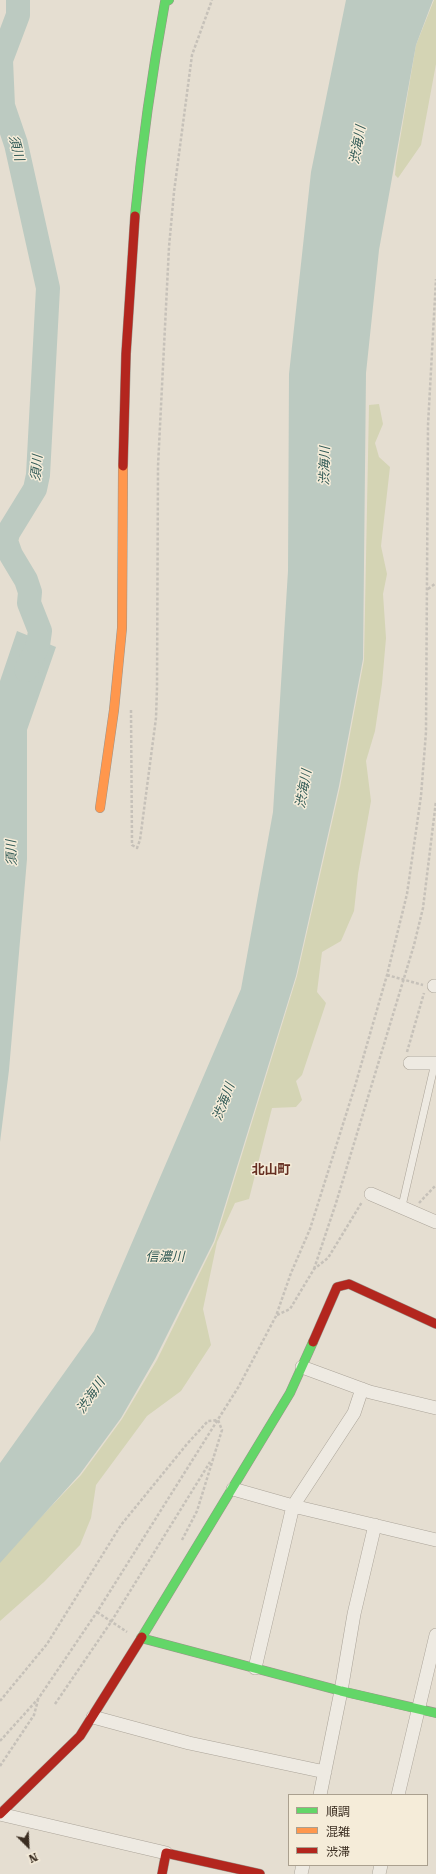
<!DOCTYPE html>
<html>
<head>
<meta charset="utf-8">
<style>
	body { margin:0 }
	#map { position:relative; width:436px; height:1874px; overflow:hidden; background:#e5ded1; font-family:"Roboto Serif","Noto Sans JP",serif }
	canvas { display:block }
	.legend { position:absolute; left:288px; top:1794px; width:140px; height:72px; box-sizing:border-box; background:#f5ecd9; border:1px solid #aaa08f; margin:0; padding:5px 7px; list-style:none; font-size:12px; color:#3a2d21 }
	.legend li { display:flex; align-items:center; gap:8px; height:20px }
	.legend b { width:20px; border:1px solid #aaa08f }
	.north { position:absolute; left:8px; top:1826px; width:40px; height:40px; -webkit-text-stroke:3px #f5ecd9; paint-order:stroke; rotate:156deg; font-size:11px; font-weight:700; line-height:16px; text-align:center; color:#3a2d21 }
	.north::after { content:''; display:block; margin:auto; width:14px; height:18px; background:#3a2d21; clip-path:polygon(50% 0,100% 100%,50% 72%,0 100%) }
</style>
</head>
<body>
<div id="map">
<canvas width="436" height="1874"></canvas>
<ul class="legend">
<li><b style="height:5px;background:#63d668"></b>順調</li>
<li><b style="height:5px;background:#ff974d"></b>混雑</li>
<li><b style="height:5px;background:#b3261e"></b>渋滞</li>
</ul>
<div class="north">N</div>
</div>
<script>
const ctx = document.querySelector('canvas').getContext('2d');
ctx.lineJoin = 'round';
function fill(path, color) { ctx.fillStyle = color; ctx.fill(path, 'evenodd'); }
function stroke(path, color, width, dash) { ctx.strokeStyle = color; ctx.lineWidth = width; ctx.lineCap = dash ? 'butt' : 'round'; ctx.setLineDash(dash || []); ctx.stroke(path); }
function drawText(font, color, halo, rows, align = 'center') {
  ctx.font = font + ' "Roboto Serif","Noto Sans JP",serif'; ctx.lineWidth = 3; ctx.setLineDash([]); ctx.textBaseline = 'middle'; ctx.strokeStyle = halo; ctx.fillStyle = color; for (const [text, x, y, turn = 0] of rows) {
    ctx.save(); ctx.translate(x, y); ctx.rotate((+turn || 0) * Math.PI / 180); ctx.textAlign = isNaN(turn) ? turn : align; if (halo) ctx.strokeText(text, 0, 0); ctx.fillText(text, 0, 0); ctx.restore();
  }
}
fill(new Path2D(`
	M434,0H436V64L421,145L398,178L395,175L396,163L416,45Z
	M379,404L383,424L375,443L379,457L390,467L381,546L387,574L383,594L386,638L382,684L375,731L366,761L371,801L358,874L354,911L341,941L322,952L317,992L326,1003L302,1075L296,1081L302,1100L296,1107L272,1108L249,1199L235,1203L217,1242L203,1309L211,1345L181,1391L147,1416L96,1485L91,1518L80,1545L44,1582L0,1621V1560L81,1475L122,1419L157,1360L215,1242L297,976L340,787L364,660L369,405Z`), '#d4d4b4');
fill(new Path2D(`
	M346,0H433L416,45L379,250L366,373L363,659L339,786L296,976L214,1241L155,1359L121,1418L80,1474L0,1563V1463L94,1331L241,989L273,812L288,571L289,374L311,172Z
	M17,631L56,647L27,730V859L9,1070L0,1142V681Z`), '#bccac1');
stroke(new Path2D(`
	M18,0V15L1,60L3,106L16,144L48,288L38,475L35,489L8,533L6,541L11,555L26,580L30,592L29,603L40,631L38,645L26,670`), '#bccac1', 24);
const lane = new Path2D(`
	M402,1206L435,1063`);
const street = new Path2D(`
	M434,986H436
	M410,1063H436
	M371,1194L436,1222
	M302,1367L370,1392L436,1408
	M233,1489L293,1506L436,1540
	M255,1668L293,1506L354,1413L362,1389
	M93,1717L189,1743L325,1772
	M320,1795L341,1691L354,1614L375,1525
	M398,1795L436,1635
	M0,1814L166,1853
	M301,1874L303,1865
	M379,1874L381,1865`);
const fast = new Path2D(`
	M135,216C142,144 152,73 165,2L169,0
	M142,1637L290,1393L313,1342
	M141,1638L341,1691L436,1713`);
const slow = new Path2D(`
	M100,808L114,710L122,628L123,466`);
const jam = new Path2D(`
	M123,466L126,354L135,216
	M313,1342L337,1287L349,1284L436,1324
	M0,1814L80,1736L142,1637
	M162,1874L166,1853L260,1874`);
stroke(lane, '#aba499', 8);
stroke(street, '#aba499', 14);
stroke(fast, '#9a938a', 10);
stroke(slow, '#9a938a', 10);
stroke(jam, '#9a938a', 10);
stroke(new Path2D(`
	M428,589L436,583
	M131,710L132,845L137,848L140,840L156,718L157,688L158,466L169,247L174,192L192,55L212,0
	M387,975L423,985
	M407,1052L424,993
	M419,1203L436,1185
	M314,1269L336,1203L414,945L423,908L436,801
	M277,1315L290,1309L314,1269L328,1258L362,1202
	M97,1612L127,1632
	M0,1701L47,1644L121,1525L187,1444L208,1421L218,1420L222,1430L197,1511L182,1540
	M55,1704L111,1622L210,1462
	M0,1741L38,1699L97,1612L239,1386L276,1316L291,1273L310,1229L355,1086L387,975L407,894L421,796L426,732L428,425L436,279
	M0,1766L34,1715L38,1700`), '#c6c1b9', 2.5, [3, 2]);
stroke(lane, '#eeeae2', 7);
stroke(street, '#eeeae2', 13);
stroke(fast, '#63d668', 9);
stroke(slow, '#ff974d', 9);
stroke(jam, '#b3261e', 9);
drawText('italic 13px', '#315a56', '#f5ecd9', [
	["渋海川",358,145,-80],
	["須川",16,148,75],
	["渋海川",325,466,-89],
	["須川",37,468,-85],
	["渋海川",304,789,-80],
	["須川",12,853,-92],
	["渋海川",224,1102,-69],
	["信濃川",165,1257],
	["渋海川",91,1396,-55]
]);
drawText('bold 13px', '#662f22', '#f5ecd9', [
	["北山町",271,1170]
]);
</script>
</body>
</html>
